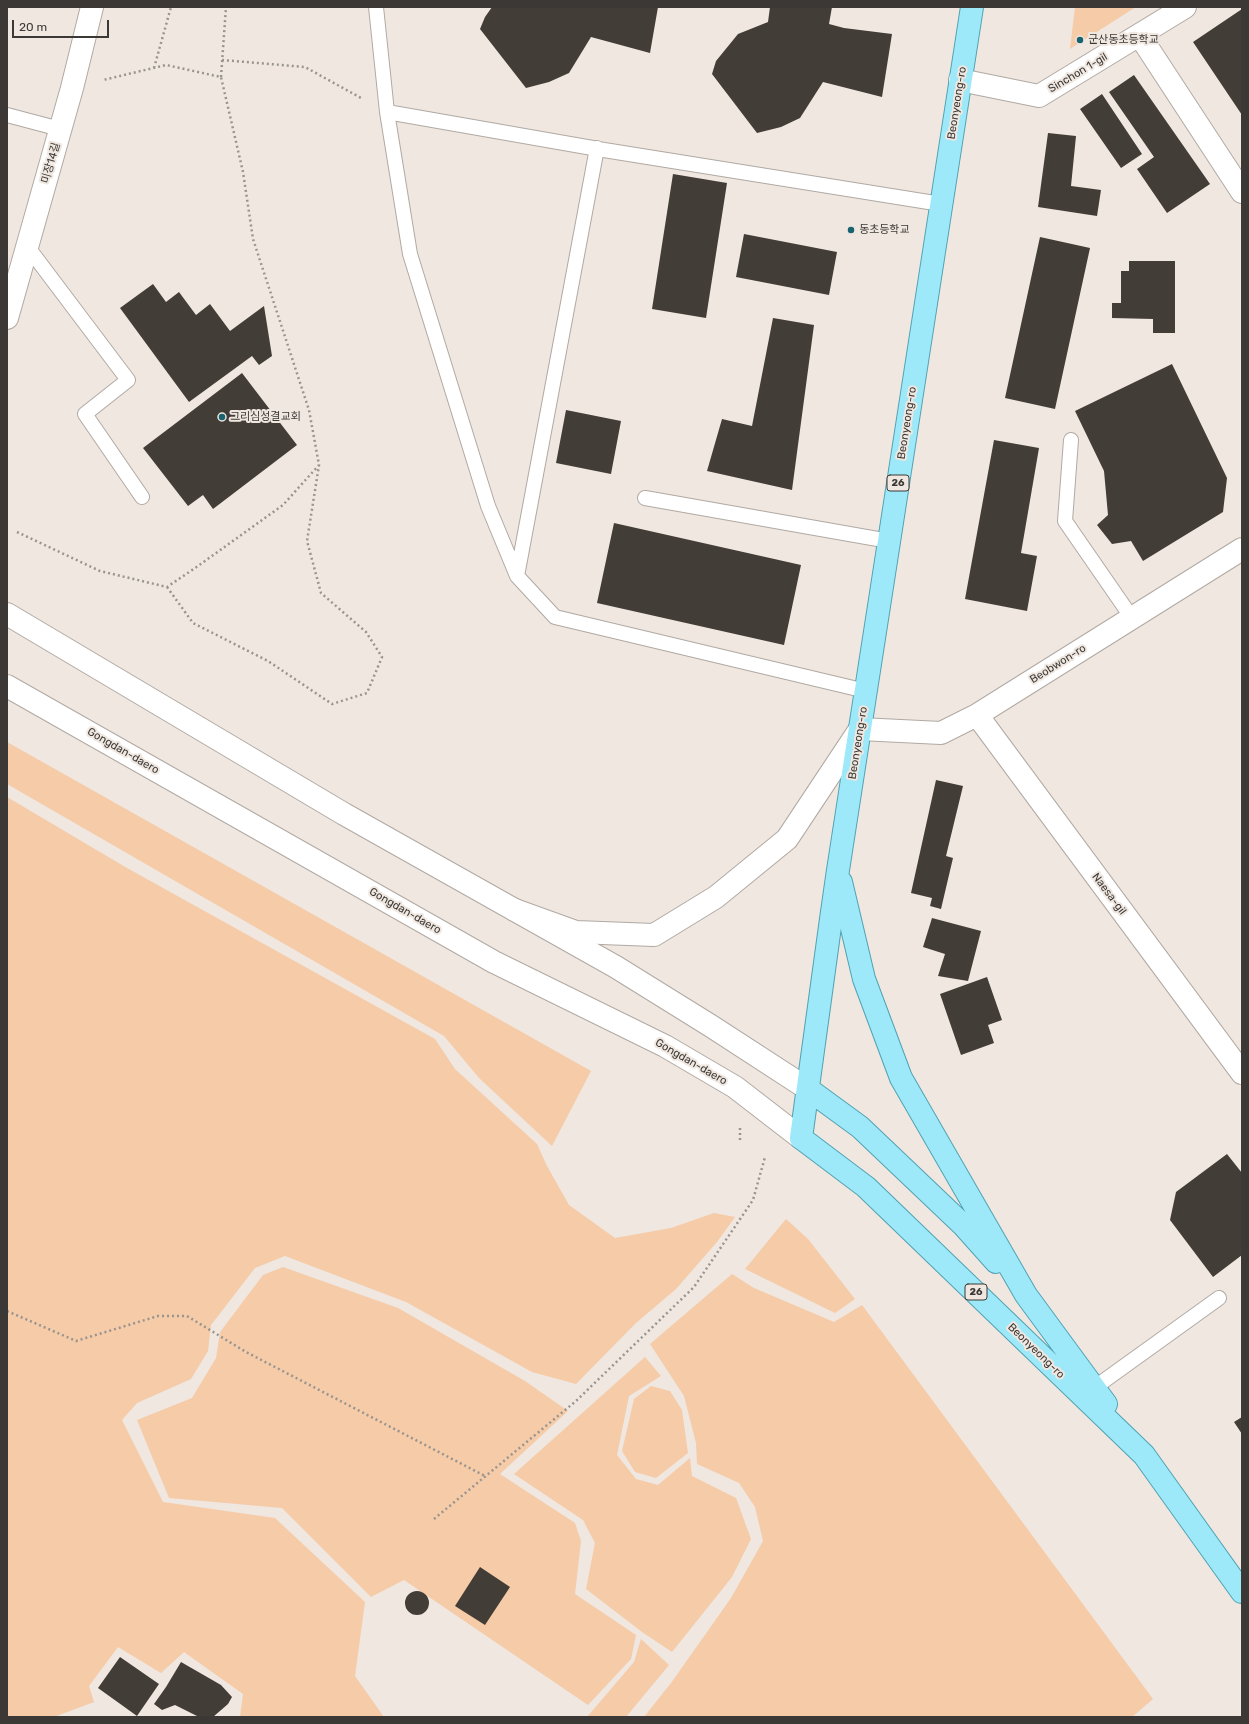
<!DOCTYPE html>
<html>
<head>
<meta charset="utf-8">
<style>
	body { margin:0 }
	#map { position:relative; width:1249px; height:1724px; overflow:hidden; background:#efe7e0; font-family:Rubik,sans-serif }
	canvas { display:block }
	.frame { position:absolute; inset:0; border:8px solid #3b3835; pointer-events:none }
	.scale { position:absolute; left:12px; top:20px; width:97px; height:18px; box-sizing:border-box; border:2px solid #3b3835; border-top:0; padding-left:5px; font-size:12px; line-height:14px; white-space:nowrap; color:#3b3835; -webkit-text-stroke:3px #efe7e0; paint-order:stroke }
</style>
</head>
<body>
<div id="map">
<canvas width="1249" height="1724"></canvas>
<div class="frame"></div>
<div class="scale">20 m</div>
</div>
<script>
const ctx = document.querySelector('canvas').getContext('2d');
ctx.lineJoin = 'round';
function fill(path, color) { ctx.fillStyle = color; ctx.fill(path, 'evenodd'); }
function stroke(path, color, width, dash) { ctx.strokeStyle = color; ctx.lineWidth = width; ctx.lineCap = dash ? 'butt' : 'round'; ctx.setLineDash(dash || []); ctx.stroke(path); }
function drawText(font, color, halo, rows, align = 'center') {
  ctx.font = font + ' Rubik,"Noto Sans KR",sans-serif'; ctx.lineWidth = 4; ctx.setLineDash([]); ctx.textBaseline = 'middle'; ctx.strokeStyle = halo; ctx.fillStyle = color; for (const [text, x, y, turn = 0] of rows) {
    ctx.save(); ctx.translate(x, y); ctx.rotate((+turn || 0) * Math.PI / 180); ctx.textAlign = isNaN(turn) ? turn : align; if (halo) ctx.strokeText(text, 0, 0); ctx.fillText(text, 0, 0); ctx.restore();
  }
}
fill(new Path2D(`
	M1075,7H1136L1070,49Z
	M7,742L591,1071L552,1146L479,1078L444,1036L7,784Z
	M7,797L127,868L435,1039L455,1069L537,1144L547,1166L569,1205L615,1238L671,1228L714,1213L735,1217L717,1242L676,1289L636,1323L576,1384L532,1372L406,1302L285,1256L255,1268L211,1325L208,1351L191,1379L137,1403L122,1420L163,1502L275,1518L365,1602L355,1676L384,1717H240L243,1694L184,1652L161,1673L118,1647L89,1686L94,1702L54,1717H7Z
	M786,1219L808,1239L855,1299L835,1313L745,1269Z
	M283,1267L398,1308L525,1381L568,1411L500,1474L575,1523L581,1541L575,1594L636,1635L631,1659L588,1705L404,1580L371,1597L282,1508L169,1498L137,1420L192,1398L216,1358L220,1332L263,1275Z
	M732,1274L754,1288L834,1322L862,1305L1153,1699L1132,1717H644L671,1683L731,1598L763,1541L755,1507L739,1483L697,1464L696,1443L684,1396L650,1344Z
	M645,1357L661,1376L629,1396L617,1455L636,1479L658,1485L690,1458L692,1476L736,1498L751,1539L732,1577L672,1652L642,1632L586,1589L595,1543L583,1520L514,1474Z
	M651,1386L670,1391L682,1410L688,1453L656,1478L635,1472L622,1451L634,1399Z
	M641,1639L669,1665L626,1717H587L634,1662Z`), '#f5cba8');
fill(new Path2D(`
	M492,7H658L650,53L591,37L569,73L549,82L526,88L480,29L485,17Z
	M770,7H832L829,24L844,28L892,34L882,97L823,82L800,118L781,127L757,133L712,74L716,61L738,34L768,22Z
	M1242,9V115L1193,42Z
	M1134,75L1210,184L1167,213L1137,169L1154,157L1109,92Z
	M1102,94L1142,154L1121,168L1080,109Z
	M1048,133L1076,136L1071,186L1101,190L1097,216L1038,207Z
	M673,174L727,183L706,318L652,309Z
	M744,234L837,252L829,295L736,277Z
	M1040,237L1090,248L1055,409L1005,398Z
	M1129,261H1175V333H1153V319L1112,318V303H1121V271H1129Z
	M153,284L166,302L179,292L196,315L210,304L230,331L264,306L272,356L259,365L252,356L189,402L120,308Z
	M773,318L814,325L792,490L707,471L722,419L752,426Z
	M1172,364L1227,478L1223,512L1143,561L1131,541L1112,544L1097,525L1108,515L1104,471L1075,411Z
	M242,373L297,445L213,509L203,495L188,506L143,448Z
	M566,410L621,421L611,474L556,463Z
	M994,440L1039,448L1021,553L1037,556L1027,611L965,599Z
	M614,523L801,565L784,645L597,603Z
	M936,780L963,786L946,856L953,858L941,909L930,906L932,898L911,893Z
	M932,918L981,931L968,981L938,976L945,954L923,947Z
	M987,977L1002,1020L988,1025L994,1043L961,1055L940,994Z
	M1227,1154L1242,1173V1255L1213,1277L1170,1220L1176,1192Z
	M1242,1417V1434L1234,1422Z
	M480,1567L510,1587L485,1625L455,1606Z
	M405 1603a12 12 0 1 1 24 0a12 12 0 1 1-24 0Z
	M120,1657L159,1684L137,1716L98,1688Z
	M181,1662L221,1685L232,1697L228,1704L213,1717H199L175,1705L162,1710L154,1704L166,1687Z`), '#433d37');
const service = new Path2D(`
	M376,7L387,112L410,254L488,506L517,576L555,617L866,691
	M387,112L604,150L941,204
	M7,115L60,129
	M27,246L128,380L85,414L142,497
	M1071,440L1065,521L1132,618
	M645,498L889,541
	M517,576L597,148
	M1094,1388L1219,1298`);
const minor = new Path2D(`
	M1140,36L1242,192
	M960,80L1039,96L1185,7
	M7,318L72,88L92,7
	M977,715L1242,1073
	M860,729L941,733L977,715L1242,549`);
const tertiary = new Path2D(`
	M7,614L344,814L616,967L711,1026L808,1089
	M7,686L494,962L665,1046L735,1087L801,1138`);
const secondary = new Path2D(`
	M515,910L576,932L654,935L716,897L787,839L860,729`);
const primary = new Path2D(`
	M972,7L838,870C825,959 814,1048 801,1138L866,1187L1144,1455L1242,1592
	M841,882L864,979L901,1078L1026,1295L1106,1404
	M808,1089L860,1127L963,1225L996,1262`);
stroke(service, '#b1a9a3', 16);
stroke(minor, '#b1a9a3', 24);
stroke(tertiary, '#b1a9a3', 24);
stroke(secondary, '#b1a9a3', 24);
stroke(primary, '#50a2b2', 24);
stroke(new Path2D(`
	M222,60L305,67L361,98
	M154,68L171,7
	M221,77L226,7
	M17,532L100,571L167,587L198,566L283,505L319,465L309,410L253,239L243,172L221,77L166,65L103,80
	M167,587L193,623L268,661L332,704L367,693L382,657L366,632L321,593L307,541L319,465
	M740,1140V1127
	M7,1311L76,1341L158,1316H187L246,1352L485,1476
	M434,1519L576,1401L694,1287L753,1200L765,1157`), '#9a948f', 2.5, [2, 3]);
stroke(service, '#fff', 14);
stroke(minor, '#fff', 22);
stroke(tertiary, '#fff', 22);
stroke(secondary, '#fff', 22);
stroke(primary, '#9de9fa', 22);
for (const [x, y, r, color] of [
	[1080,40,4,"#196270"],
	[851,230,4,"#196270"],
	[222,417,4,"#196270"]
]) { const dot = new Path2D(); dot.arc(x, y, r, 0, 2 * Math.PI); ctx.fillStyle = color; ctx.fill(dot); stroke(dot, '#efe7e0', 1.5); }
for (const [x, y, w] of [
	[898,483,22],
	[976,1292,22]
]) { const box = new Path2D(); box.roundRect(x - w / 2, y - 8, w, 16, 3); ctx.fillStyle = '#efe7e0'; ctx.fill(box); stroke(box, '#3b3835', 1); }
drawText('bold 10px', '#3b3835', null, [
	["26",898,483],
	["26",976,1292]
]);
drawText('11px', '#3b3835', '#efe7e0', [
	["군산동초등학교",1088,40],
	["동초등학교",859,230],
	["그리심성결교회",230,417]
], 'left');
drawText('11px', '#3b3835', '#efe7e0', [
	["Sinchon 1-gil",1078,73,-31],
	["Beonyeong-ro",957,103,-81],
	["미장14길",51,163,-74],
	["Beonyeong-ro",907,423,-81],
	["Beobwon-ro",1058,664,-32],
	["Beonyeong-ro",858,743,-81],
	["Gongdan-daero",123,751,30],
	["Naesa-gil",1109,894,53],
	["Gongdan-daero",405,911,30],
	["Gongdan-daero",691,1062,30],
	["Beonyeong-ro",1036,1351,44]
]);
</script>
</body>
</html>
